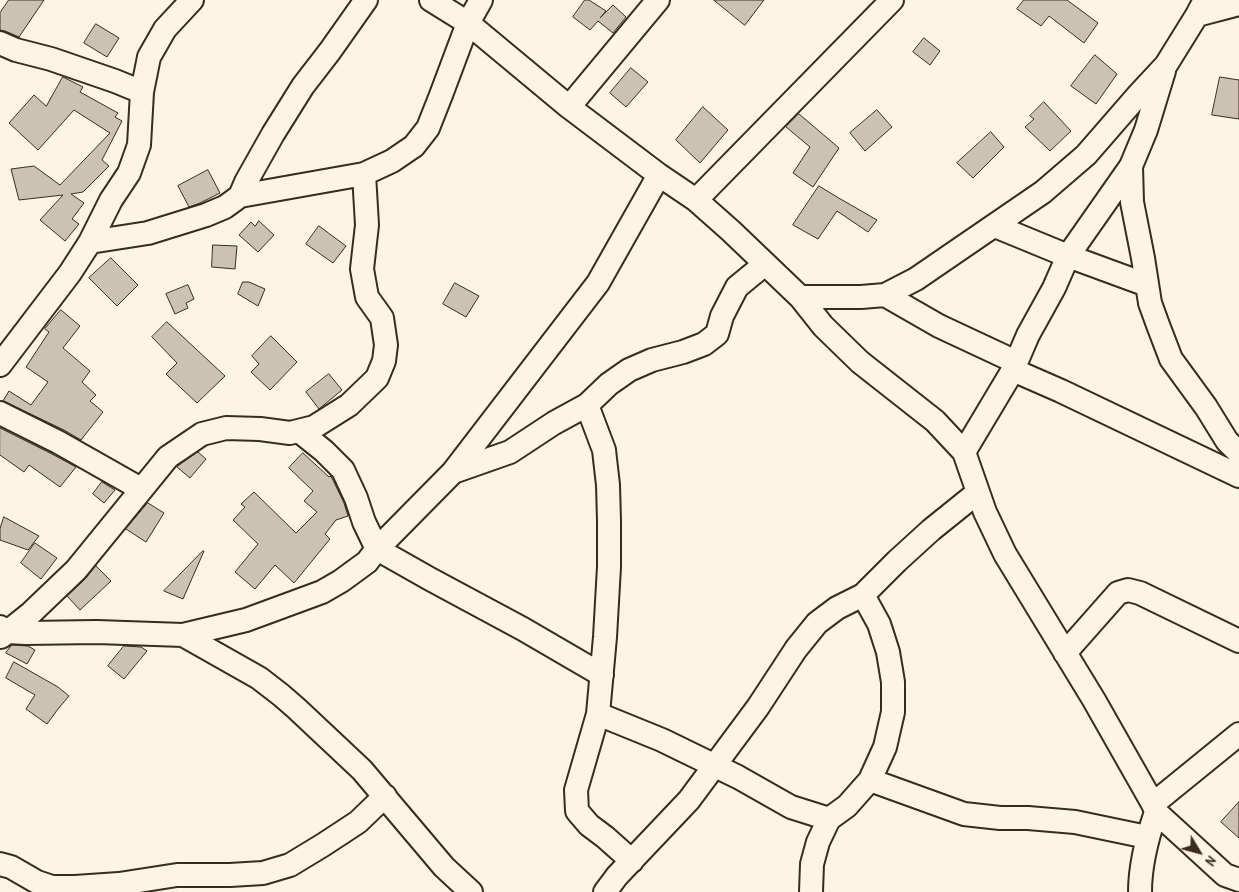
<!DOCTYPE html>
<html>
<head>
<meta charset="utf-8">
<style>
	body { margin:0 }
	#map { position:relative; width:1239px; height:892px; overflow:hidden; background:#fcf5e5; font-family:"Patrick Hand",sans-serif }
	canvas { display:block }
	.north { position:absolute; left:1174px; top:827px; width:50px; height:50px; -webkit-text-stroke:4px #fcf5e5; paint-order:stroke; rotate:127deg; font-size:14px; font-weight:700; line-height:20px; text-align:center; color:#3b2a1e }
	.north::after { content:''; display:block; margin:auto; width:18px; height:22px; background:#3b2a1e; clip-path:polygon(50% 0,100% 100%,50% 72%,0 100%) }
</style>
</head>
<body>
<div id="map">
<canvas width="1239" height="892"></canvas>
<div class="north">N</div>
</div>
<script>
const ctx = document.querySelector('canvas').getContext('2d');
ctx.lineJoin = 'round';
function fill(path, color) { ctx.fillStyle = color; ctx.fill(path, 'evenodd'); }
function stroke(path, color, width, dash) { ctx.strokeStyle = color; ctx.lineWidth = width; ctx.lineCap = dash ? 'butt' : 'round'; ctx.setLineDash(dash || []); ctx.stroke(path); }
const building = new Path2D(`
	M9,0H44L19,37L5,31L0,30V13Z
	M585,0H589L606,11L600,18L613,5L626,17L613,33L598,21L590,30L573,17Z
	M714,0H764L745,25Z
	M1024,0H1067L1098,23L1084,43L1049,16L1041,26L1017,9Z
	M96,24L119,38L107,57L84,43Z
	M924,38L940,51L930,65L913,52Z
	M1095,55L1117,74L1096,104L1071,86Z
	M631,68L648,82L626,107L610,93Z
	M63,77L83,87L80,92L118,113L115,117L122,121L102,160L109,166L83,192L71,194L84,203L72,219L79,224L65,241L40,220L63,195L19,200L11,169L34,166L60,185L110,133L74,110L38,150L9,123L34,95L46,106Z
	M1220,77L1239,80V119L1212,115Z
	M1044,102L1071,131L1050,151L1025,127L1034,119L1030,116Z
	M703,107L728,130L700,163L676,140Z
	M877,110L892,127L865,151L850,133Z
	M799,114L839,148L813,187L793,173L810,147L786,127Z
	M991,132L1004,147L973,178L957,163Z
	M208,170L220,193L200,203L189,207L178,186Z
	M819,186L837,197L877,220L868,232L837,211L818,239L793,225Z
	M259,221L274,235L258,252L239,235L251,222L255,226Z
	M319,226L346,246L333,263L306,244Z
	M213,245L237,246L235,269L212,267Z
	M111,258L138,285L117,306L89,278Z
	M243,282H249L265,289L258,306L238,294Z
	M455,283L479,296L466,317L443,304Z
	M188,285L194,299L186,303L188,308L175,314L166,294Z
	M61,310L80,326L63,348L90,371L82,382L96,395L90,401L103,412L81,440L64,430L3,401L9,391L31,405L48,382L26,367L49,332L45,329Z
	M167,322L225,376L197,403L166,374L177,363L152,337Z
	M271,336L297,362L270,390L251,372L259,364L252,356Z
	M329,374L342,390L319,409L306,392Z
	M0,428L52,454L76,467L60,487L29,465L24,472L0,455Z
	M198,452L206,459L190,478L177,467Z
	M303,453L329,477L330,476L332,478L344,503L348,516L336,520L325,534L330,539L294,583L275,565L255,589L235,572L258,544L233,520L245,507L241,504L254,492L296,533L317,512L304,501L313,491L289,468Z
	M102,482L115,490L104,503L93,494Z
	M148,503L164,513L146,542L126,529Z
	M4,517L39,536L28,550L0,540V529Z
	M35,543L57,558L41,579L21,563Z
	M203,551H204L183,599L164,591Z
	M96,566L111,581L80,610L67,596L85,579Z
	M12,645L28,646L35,650L27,664L6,653Z
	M124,646L141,647L147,651L124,679L108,666Z
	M14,662L58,687L69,696L58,709L47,724L26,709L35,695L6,678Z
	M1239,802V838L1221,822Z`);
fill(building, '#ccc2b3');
stroke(building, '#3b2a1e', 1);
const minor = new Path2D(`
	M431,0L468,23L569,107L659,175L696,200L731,231L800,297L823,326L860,362L935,421L964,452L985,512L1005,554L1094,700L1153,804L1156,812C1147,838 1140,865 1140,892
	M1197,15L1239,4
	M0,43L16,50L51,59L115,81L142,92
	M569,107L658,0
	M1131,166L1132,202L1143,258L1150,303L1158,325L1171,359L1206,407L1227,441L1239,453
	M240,196L364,174L392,161L414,146L428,128L441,95L468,23L481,0
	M696,200L892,0
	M995,226L1068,256L1147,285
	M90,242L148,233L206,215L225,207L240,196L246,182L273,134L303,86L330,51L366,0
	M885,295L939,326L1016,362
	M800,297H861L885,295L916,279L1043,192L1086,155L1139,94L1166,65L1197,15L1205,0
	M0,365L70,273L90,242L111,200L129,173L139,145L142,92L149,57L165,29L192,0
	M1013,370L1061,391L1239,476
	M587,405L604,450L608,485L609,521V567L605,637L598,714L576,790L577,811L589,825L605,837L632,861
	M0,413L58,442L141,489
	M299,431L324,451L343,470L356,498L364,522L377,549L430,579L523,629L602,675
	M964,452L1013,370L1028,335L1054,288L1068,256L1131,166L1146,130L1164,71
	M453,472L510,452L554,423L587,405L609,384L629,370L652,360L683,352L704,344L717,334L722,316L737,287L765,264
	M0,627L7,632L26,633L97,632L183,635L246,620L322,592L341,581L367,562L377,549L453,472L598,283L659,175
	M183,635L259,678L281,695L296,708L362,770L444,867L471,892
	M1,637L31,613L76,570L168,457L202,434L226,428L260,429L290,433L314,427L349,405L377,378L384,361L386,345L382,318L367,297L362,269L367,225L364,174
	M1065,653L1118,593L1128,590L1140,593L1239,641
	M598,714L662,740L738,777L791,807L829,819
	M870,780L964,814L1000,818H1028L1075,822L1147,837
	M1153,804L1239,734
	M1156,812L1225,875L1239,880
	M0,864L11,867L37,882L52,887H75L119,884L177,875H230L263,873L290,865L323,845L358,822L385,796
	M605,892L617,876L689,800L758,707L796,649L817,623L837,608L863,595L897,561L931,530L977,493
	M811,892L812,864L818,842L829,819L847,806L870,780L885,747L893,712V682L888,652L879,624L863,595`);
stroke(minor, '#3b2a1e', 26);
stroke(minor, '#fcf5e5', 22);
</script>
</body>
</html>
